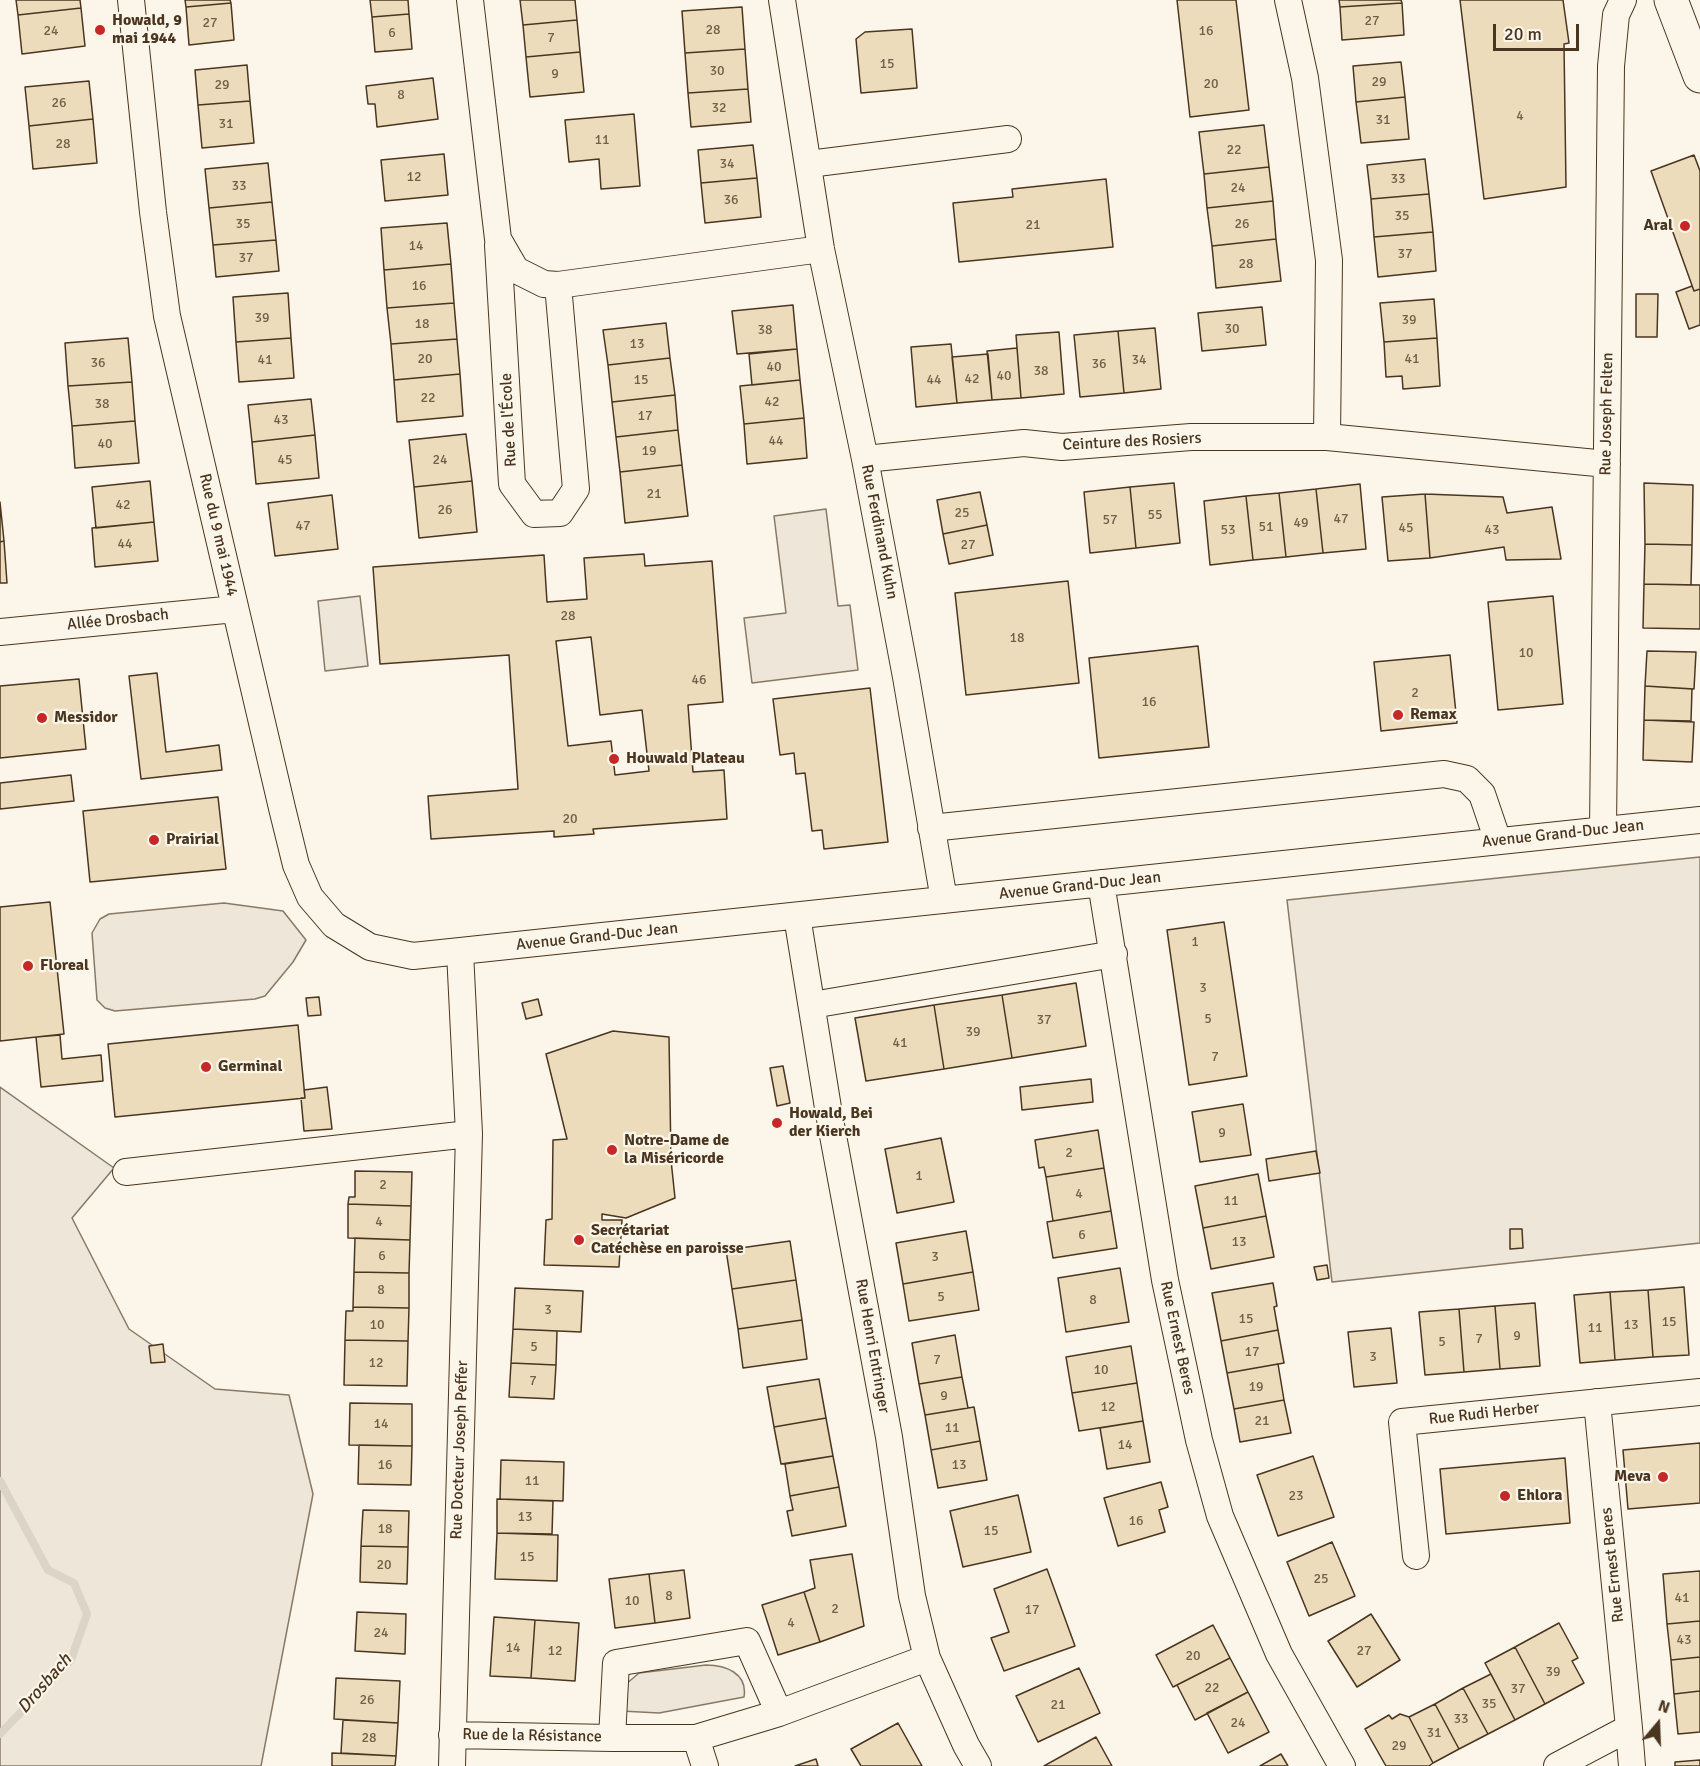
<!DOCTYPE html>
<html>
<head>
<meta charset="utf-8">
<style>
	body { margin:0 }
	#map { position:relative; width:1700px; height:1766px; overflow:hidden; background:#fbf6e9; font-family:Signika,sans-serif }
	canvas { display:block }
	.north { position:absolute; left:1628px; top:1694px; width:60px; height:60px; -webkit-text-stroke:4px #fbf6e9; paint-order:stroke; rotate:19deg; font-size:16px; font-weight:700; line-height:24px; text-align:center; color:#4a3520 }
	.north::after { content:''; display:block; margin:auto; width:21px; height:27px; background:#4a3520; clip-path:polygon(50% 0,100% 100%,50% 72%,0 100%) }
	.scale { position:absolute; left:1493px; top:24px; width:86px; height:27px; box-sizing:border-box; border:3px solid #4a3520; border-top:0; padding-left:8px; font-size:18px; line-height:21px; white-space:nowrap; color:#4a3520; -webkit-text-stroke:4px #fbf6e9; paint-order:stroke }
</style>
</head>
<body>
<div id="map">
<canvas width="1700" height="1766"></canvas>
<div class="north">N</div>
<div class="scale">20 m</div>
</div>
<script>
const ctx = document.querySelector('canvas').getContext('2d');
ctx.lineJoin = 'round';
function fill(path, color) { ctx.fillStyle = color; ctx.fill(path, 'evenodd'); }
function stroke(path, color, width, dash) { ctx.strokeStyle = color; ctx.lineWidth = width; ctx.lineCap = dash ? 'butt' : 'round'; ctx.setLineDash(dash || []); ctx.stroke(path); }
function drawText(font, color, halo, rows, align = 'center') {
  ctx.font = font + ' Signika,sans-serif'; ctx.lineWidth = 4.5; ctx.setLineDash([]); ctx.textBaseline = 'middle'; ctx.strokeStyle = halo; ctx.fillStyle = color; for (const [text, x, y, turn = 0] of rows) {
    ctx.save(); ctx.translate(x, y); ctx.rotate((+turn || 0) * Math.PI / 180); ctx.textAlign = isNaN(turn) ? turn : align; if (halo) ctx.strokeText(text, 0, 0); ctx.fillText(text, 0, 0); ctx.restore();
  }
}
const green = new Path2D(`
	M826,509L838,606L850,605L858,670L752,683L744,618L786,613L774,516Z
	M360,596L368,666L325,671L318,601Z
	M1700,857V1243L1332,1282L1287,900Z
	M224,903L283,911L306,940L293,962L265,996L255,999L115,1011L105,1008L97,1000L92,933L100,919L109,914Z
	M0,1087L114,1168L72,1218L129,1329L215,1389L289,1395L313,1494L261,1766H0Z
	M706,1665C725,1665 748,1673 744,1697L659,1713L621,1711L625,1685L639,1673Z`);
fill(green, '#ede6d9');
stroke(green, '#887966', 1.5);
stroke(new Path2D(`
	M0,1481L48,1570L74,1583L87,1614L71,1660L0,1734`), '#dcd4c6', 8);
const building = new Path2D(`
	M16,0H80L81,8L18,15Z
	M185,0H230L231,3L186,7Z
	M370,0H408L409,14L372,17Z
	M520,0H575L577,20L523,25Z
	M1177,0H1236L1249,110L1190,117Z
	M1339,0H1401L1402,3L1340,7Z
	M1460,0H1563L1569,43L1564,44L1566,187L1484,199Z
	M231,3L234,40L189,45L186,7Z
	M1402,3L1404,35L1342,40L1340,7Z
	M742,7L745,49L685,53L682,11Z
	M81,8L85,46L22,54L18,15Z
	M409,14L412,49L375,52L372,17Z
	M577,20L580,52L526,57L523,25Z
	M912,29L917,88L861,93L856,39L865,32Z
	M745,49L748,89L688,93L685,53Z
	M580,52L584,92L530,97L526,57Z
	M1401,62L1405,97L1356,102L1353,66Z
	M247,65L250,101L198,105L195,70Z
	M433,78L438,119L377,127L375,104H368L366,86Z
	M89,81L93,119L29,126L25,87Z
	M748,89L751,122L691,127L688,93Z
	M1405,97L1409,139L1361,143L1356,102Z
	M250,101L254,143L202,148L198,105Z
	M634,114L640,186L601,189L599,159L569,162L565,120Z
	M93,119L97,163L33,169L29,126Z
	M1264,125L1269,167L1204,174L1199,132Z
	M753,145L757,178L701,183L698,150Z
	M444,154L448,195L385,201L381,160Z
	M1694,155L1700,171V289L1694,291L1651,171Z
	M1425,159L1429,194L1371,199L1367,165Z
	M268,163L272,202L209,208L205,169Z
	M1269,167L1273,201L1207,208L1204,174Z
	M757,178L761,217L705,223L701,183Z
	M1106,179L1113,247L959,262L953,203L1013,197L1012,189Z
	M1429,194L1433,232L1374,237L1371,199Z
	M1273,201L1276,239L1212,246L1207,208Z
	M272,202L276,240L213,245L209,208Z
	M447,223L451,264L384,270L381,228Z
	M1433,232L1436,271L1378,277L1374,237Z
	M1276,239L1281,281L1216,288L1212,246Z
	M276,240L279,271L216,277L213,245Z
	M451,264L454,303L387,308L384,270Z
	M1692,286L1694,291L1700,289V325L1689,329L1676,292Z
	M288,293L291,338L236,342L233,297Z
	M1636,294H1658L1657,337H1636Z
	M1434,299L1437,338L1384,342L1380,303Z
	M454,303L457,339L391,344L387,308Z
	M793,305L797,349L737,354L732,311Z
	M1262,307L1266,345L1202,351L1198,313Z
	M666,323L670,358L608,365L603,330Z
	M1155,328L1161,389L1124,393L1118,331Z
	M1118,331L1124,393L1080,397L1074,335Z
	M1059,332L1064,394L1021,398L1016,335Z
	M128,338L132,382L68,386L65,343Z
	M291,338L294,378L239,382L236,342Z
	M1437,338L1440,386L1403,389L1402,376L1386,377L1384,342Z
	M457,339L460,374L394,380L391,344Z
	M951,344L957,403L916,407L911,347Z
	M1017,348L1021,398L992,400L987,351Z
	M797,349L800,380L752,385L749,354Z
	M988,354L992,400L957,403L952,357Z
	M670,358L675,395L612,402L608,365Z
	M460,374L463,416L397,422L394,380Z
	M800,380L804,418L744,424L740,386Z
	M132,382L135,421L72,426L68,386Z
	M675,395L678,430L616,437L612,402Z
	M311,399L315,435L252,442L248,405Z
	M804,418L807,458L747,464L744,424Z
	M135,421L139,463L75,468L72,426Z
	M678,430L682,465L620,472L616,437Z
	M466,434L472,481L414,487L409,440Z
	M315,435L319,478L256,484L252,442Z
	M682,465L688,516L625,523L620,472Z
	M150,481L154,522L96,528L92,487Z
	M472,481L477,532L419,538L414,487Z
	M1174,483L1180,543L1136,548L1130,487Z
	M1644,483L1693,485L1692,545L1645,544Z
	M1360,484L1366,549L1323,553L1316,489Z
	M1130,487L1136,548L1090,553L1084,492Z
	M1316,489L1323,553L1286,557L1279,493Z
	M980,492L987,525L943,534L937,500Z
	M1279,493L1286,557L1253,560L1246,496Z
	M1425,494L1503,497L1507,513L1552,507L1561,559L1506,560L1504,547L1430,558Z
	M1425,494L1430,558L1388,561L1382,497Z
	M332,495L338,549L275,556L268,503Z
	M1246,496L1253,560L1210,565L1204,501Z
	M0,502L4,541L0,542Z
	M154,522L158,561L95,567L92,528Z
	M987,525L993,555L949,564L943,534Z
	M4,541L7,583H0V542Z
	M1645,544L1692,545L1691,585L1644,584Z
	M644,554L645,566L712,561L723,702L688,705L693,772L724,770L727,819L593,829L594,834L554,837V831L431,839L428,796L518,789L509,655L380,664L373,567L544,555L547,602L587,599L584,558ZM591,637L600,715L642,710L649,771L615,775L611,741L568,746L556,641Z
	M1068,581L1079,683L966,695L955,593Z
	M1644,584L1700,585V629L1643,628Z
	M1553,596L1563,704L1498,710L1488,602Z
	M1198,646L1209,747L1099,758L1089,658Z
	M1647,651L1696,652L1694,689L1645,686Z
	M1450,655L1457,723L1381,731L1374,662Z
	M157,673L166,752L219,745L222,770L141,779L129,676Z
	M79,679L86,749L0,758V686Z
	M1645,686L1692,689L1691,721L1644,720Z
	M870,688L888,842L824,849L822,830L812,831L805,773L796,774L794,753L780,755L773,699Z
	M1644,720L1694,722L1692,762L1643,760Z
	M71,775L74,801L0,809V783Z
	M218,797L226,869L90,882L83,811Z
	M50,902L64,1034L0,1041V907Z
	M1224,922L1247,1076L1189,1085L1167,930Z
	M1076,983L1086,1046L1012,1058L1002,995Z
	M1002,995L1012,1058L944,1069L934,1005Z
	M319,997L321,1015L308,1016L306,998Z
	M538,999L542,1015L526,1019L522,1003Z
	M934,1005L944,1069L866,1081L855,1018Z
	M298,1025L305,1098L115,1117L108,1044Z
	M613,1031L669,1037L671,1160L675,1198L626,1218L602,1214V1220H622L619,1267L544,1265L546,1220L552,1219L553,1140L567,1139L546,1054Z
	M60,1035L62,1059L101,1055L103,1081L41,1087L36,1037Z
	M783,1066L790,1103L777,1106L770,1068Z
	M1091,1079L1093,1102L1022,1110L1020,1087Z
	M327,1087L332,1129L304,1131L301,1098H305L304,1090Z
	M1243,1104L1251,1155L1200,1162L1192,1112Z
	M1098,1130L1104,1168L1046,1177L1044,1167L1039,1168L1035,1140Z
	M941,1138L954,1202L897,1213L885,1149Z
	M1316,1151L1320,1173L1269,1181L1266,1159Z
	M1104,1168L1111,1211L1053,1221L1046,1177Z
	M355,1171L412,1172L411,1206L348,1204L349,1197H355Z
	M1258,1174L1266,1216L1203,1228L1195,1186Z
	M348,1204L411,1206L410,1240L348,1238Z
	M1111,1211L1117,1248L1053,1258L1047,1222Z
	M1266,1216L1274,1257L1211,1269L1203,1228Z
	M1510,1229H1522L1523,1248L1510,1249Z
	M966,1231L973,1272L903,1284L896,1243Z
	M355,1238L410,1240L409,1273L354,1272Z
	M790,1241L796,1280L732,1289L726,1250Z
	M1327,1265L1329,1278L1317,1280L1314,1267Z
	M1120,1268L1129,1322L1066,1332L1058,1278Z
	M354,1272L409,1273V1308L353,1307Z
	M973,1272L979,1310L909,1321L903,1284Z
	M796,1280L802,1320L738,1329L732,1289Z
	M1273,1283L1277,1306L1274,1307L1278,1330L1221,1341L1212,1293Z
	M1684,1287L1689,1355L1653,1357L1648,1290Z
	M515,1288L583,1291L581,1332L513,1329Z
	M1648,1290L1653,1357L1615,1360L1610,1292Z
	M1610,1292L1615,1360L1580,1363L1574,1295Z
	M1535,1303L1540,1366L1500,1369L1495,1306Z
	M1495,1306L1500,1369L1464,1372L1459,1309Z
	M353,1307L409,1308L408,1341L345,1340L346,1311H353Z
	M1459,1309L1464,1372L1425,1375L1419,1312Z
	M802,1320L807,1359L743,1368L738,1329Z
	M1391,1328L1397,1383L1354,1387L1348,1332Z
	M513,1329L557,1331L556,1365L511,1363Z
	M1278,1330L1284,1363L1227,1373L1221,1341Z
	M955,1335L962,1377L919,1384L912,1343Z
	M345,1340L408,1341L407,1386L344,1385Z
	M163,1344L165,1362L151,1363L149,1346Z
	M1131,1346L1137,1383L1072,1393L1066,1357Z
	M511,1363L556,1365L554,1399L509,1397Z
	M1278,1364L1284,1400L1234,1409L1227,1373Z
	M962,1377L968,1408L925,1415L919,1384Z
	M819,1379L826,1418L774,1427L767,1387Z
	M1137,1383L1143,1421L1079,1431L1072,1393Z
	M1284,1400L1291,1433L1240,1442L1234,1409Z
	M350,1403L412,1404V1446L349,1445Z
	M974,1407L980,1441L931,1450L925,1415Z
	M826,1418L833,1456L781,1464L774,1427Z
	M1143,1421L1150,1462L1107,1469L1100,1428Z
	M980,1441L987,1480L938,1488L931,1450Z
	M1700,1443V1503L1628,1509L1623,1450Z
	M359,1445L412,1446L411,1485L358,1484Z
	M833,1456L839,1487L790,1496L785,1464Z
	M1313,1456L1334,1517L1278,1536L1257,1475Z
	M1565,1458L1570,1523L1446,1534L1440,1469Z
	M501,1460L564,1462L563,1501L500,1499Z
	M1161,1482L1168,1507L1159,1510L1165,1532L1118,1546L1104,1498Z
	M839,1487L846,1526L792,1536L787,1511L793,1510L790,1496Z
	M1018,1495L1031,1552L963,1567L950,1511Z
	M497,1499L553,1501L552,1534L497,1533Z
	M363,1510L409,1511L408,1547L361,1546Z
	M497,1533L558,1535L557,1581L495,1579Z
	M1332,1542L1355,1596L1309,1616L1287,1562Z
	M361,1546L408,1547L407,1584L360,1582Z
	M852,1554L864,1626L820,1642L804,1592L815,1588L810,1560Z
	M1047,1569L1075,1646L1004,1671L991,1638L1009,1632L994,1589Z
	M684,1570L690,1618L655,1623L649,1574Z
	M1700,1571V1621L1667,1624L1663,1574Z
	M649,1574L655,1623L615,1628L609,1579Z
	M804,1592L820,1642L778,1655L762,1605Z
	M357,1612L406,1614L405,1654L355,1651Z
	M1371,1614L1400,1660L1357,1687L1328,1641Z
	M494,1617L535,1620L531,1678L490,1676Z
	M535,1620L579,1623L575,1681L531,1678Z
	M1700,1621V1657L1671,1660L1667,1624Z
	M1559,1623L1578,1658L1572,1661L1584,1683L1545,1704L1515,1647Z
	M1213,1625L1230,1658L1173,1687L1156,1655Z
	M1515,1647L1545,1704L1515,1720L1485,1663Z
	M1700,1657V1691L1674,1694L1671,1660Z
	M1230,1658L1248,1692L1195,1720L1177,1685Z
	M1079,1668L1100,1713L1038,1742L1016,1696Z
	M1491,1674L1515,1720L1488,1734L1463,1688Z
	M336,1678L400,1681L398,1723L334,1719Z
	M1463,1688L1488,1734L1459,1749L1435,1704Z
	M1700,1691V1732L1678,1734L1674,1694Z
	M1248,1692L1269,1732L1228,1753L1207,1713Z
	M1435,1704L1459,1749L1433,1763L1409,1717Z
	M1400,1714L1409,1717L1433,1763L1429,1766H1386L1365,1729L1389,1715L1392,1719Z
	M343,1720L398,1723L396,1756L341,1753Z
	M898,1723L922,1766H861L851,1749Z
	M1096,1737L1112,1766H1044Z
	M332,1753L396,1756L395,1766H332Z
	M1281,1754L1288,1766H1260Z
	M816,1759L818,1766H795Z
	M1700,1760V1766H1675V1762Z`);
fill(building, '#ecdcbc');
stroke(building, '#4a3520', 1.5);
const street = new Path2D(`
	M131,0L153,212L167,316L282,808L296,865L310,897L334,925L370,947L413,956L1700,820
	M470,0L498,239L516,270L544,284L558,285L821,249
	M782,0L821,249L865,459L906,677L944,900
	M1288,0L1305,78L1329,260L1327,437
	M809,164L1008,139
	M498,245L512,484L534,514L560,513L576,489L558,285
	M865,459L1024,443L1062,447L1191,437H1327L1607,464
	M0,632L235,609
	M931,828L1444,774L1467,779L1482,794L1498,841
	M1603,830L1611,66L1616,15L1623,0
	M1101,883L1165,1280L1199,1440L1220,1516L1279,1654L1342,1766
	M797,916L829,1114L889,1437L912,1596L927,1658L966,1745L978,1766
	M812,1005L1114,954
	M126,1172L469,1134
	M1416,1556L1402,1422L1700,1392
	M1629,1728L1632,1766
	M452,1735L612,1738H696L779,1713L927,1658
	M612,1738L616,1663L747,1641L779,1713
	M696,1738L705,1766
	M452,1766L469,1134L460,952
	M1557,1766L1629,1728L1597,1402`);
const primary = new Path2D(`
	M1671,0L1700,76`);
stroke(street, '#4a3520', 28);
stroke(primary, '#4a3520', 35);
stroke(street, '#fbf6e9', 26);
stroke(primary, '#fbf6e9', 33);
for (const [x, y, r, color] of [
	[100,30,6,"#c62828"],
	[1685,226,6,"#c62828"],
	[1398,715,6,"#c62828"],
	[42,718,6,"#c62828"],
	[614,759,6,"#c62828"],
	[154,840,6,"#c62828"],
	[28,966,6,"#c62828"],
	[206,1067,6,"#c62828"],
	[777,1123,6,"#c62828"],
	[612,1150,6,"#c62828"],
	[579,1240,6,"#c62828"],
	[1663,1477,6,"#c62828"],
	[1505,1496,6,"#c62828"]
]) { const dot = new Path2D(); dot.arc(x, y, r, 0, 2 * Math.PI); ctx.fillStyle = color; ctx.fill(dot); stroke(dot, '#fbf6e9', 2); }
drawText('14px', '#725f47', null, [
	["27",1372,21],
	["27",210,23],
	["28",713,30],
	["24",51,31],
	["16",1206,31],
	["6",392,33],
	["7",551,38],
	["15",887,64],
	["30",717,71],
	["9",555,74],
	["29",1379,82],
	["20",1211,84],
	["29",222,85],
	["8",401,95],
	["26",59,103],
	["32",719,108],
	["4",1520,116],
	["31",1383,120],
	["31",226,124],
	["11",602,140],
	["28",63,144],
	["22",1234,150],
	["34",727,164],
	["12",414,177],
	["33",1398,179],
	["33",239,186],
	["24",1238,188],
	["36",731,200],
	["35",1402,216],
	["35",243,224],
	["26",1242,224],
	["21",1033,225],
	["14",416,246],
	["37",1405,254],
	["37",246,258],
	["28",1246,264],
	["16",419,286],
	["39",262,318],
	["39",1409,320],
	["18",422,324],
	["30",1232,329],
	["38",765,330],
	["13",637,344],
	["20",425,359],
	["41",1412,359],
	["41",265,360],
	["34",1139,360],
	["36",98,363],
	["36",1099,364],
	["40",774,367],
	["38",1041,371],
	["40",1004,376],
	["42",972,379],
	["15",641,380],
	["44",934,380],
	["22",428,398],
	["42",772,402],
	["38",102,404],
	["17",645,416],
	["43",281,420],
	["44",776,441],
	["40",105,444],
	["19",649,451],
	["45",285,460],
	["24",440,460],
	["21",654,494],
	["42",123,505],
	["26",445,510],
	["25",962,513],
	["55",1155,515],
	["47",1341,519],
	["57",1110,520],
	["49",1301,523],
	["47",303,526],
	["51",1266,527],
	["45",1406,528],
	["53",1228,530],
	["43",1492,530],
	["44",125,544],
	["27",968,545],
	["28",568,616],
	["18",1017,638],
	["10",1526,653],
	["46",699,680],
	["2",1415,693],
	["16",1149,702],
	["20",570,819],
	["1",1195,942],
	["3",1203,988],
	["5",1208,1019],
	["37",1044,1020],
	["39",973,1032],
	["41",900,1043],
	["7",1215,1057],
	["9",1222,1133],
	["2",1069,1153],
	["1",919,1176],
	["2",383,1185],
	["4",1079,1194],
	["11",1231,1201],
	["4",379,1222],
	["6",1082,1235],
	["13",1239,1242],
	["6",382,1256],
	["3",935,1257],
	["8",381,1290],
	["5",941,1297],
	["8",1093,1300],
	["3",548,1310],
	["15",1246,1319],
	["15",1669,1322],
	["10",377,1325],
	["13",1631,1325],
	["11",1595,1328],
	["9",1517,1336],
	["7",1479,1339],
	["5",1442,1342],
	["5",534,1347],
	["17",1252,1352],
	["3",1373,1357],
	["7",937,1360],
	["12",376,1363],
	["10",1101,1370],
	["7",533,1381],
	["19",1256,1387],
	["9",944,1396],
	["12",1108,1407],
	["21",1262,1421],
	["14",381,1424],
	["11",952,1428],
	["14",1125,1445],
	["16",385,1465],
	["13",959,1465],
	["11",532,1481],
	["23",1296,1496],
	["13",525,1517],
	["16",1136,1521],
	["18",385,1529],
	["15",991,1531],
	["15",527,1557],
	["20",384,1565],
	["25",1321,1579],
	["8",669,1596],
	["41",1682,1598],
	["10",632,1601],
	["2",835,1609],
	["17",1032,1610],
	["4",791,1623],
	["24",381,1633],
	["43",1684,1640],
	["14",513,1648],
	["12",555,1651],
	["27",1364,1651],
	["20",1193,1656],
	["39",1553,1672],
	["22",1212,1688],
	["37",1518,1689],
	["26",367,1700],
	["35",1489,1704],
	["21",1058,1705],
	["33",1461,1719],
	["24",1238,1723],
	["31",1434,1733],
	["28",369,1738],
	["29",1399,1746]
]);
drawText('bold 16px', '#4a3520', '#fbf6e9', [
	["Howald, 9",112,21],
	["mai 1944",112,39],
	["Aral",1673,226,"right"],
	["Remax",1410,715],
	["Messidor",54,718],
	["Houwald Plateau",626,759],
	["Prairial",166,840],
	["Floreal",40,966],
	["Germinal",218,1067],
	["Howald, Bei",789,1114],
	["der Kierch",789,1132],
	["Notre-Dame de",624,1141],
	["la Miséricorde",624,1159],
	["Secrétariat",591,1231],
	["Catéchèse en paroisse",591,1249],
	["Meva",1651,1477,"right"],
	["Ehlora",1517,1496]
], 'left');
drawText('16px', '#4a3520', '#fbf6e9', [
	["Rue Joseph Felten",1607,414,-89],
	["Rue de l'École",509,420,-93],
	["Ceinture des Rosiers",1132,442,-3],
	["Rue Ferdinand Kuhn",879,532,79],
	["Rue du 9 mai 1944",218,535,77],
	["Allée Drosbach",118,620,-6],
	["Avenue Grand-Duc Jean",1563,834,-6],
	["Avenue Grand-Duc Jean",1080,886,-6],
	["Avenue Grand-Duc Jean",597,937,-6],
	["Rue Ernest Beres",1177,1338,78],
	["Rue Henri Entringer",872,1346,80],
	["Rue Rudi Herber",1484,1414,-6],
	["Rue Docteur Joseph Peffer",460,1450,-88],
	["Rue Ernest Beres",1613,1565,-96],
	["Rue de la Résistance",532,1736,1]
]);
drawText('italic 18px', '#4a3520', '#fbf6e9', [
	["Drosbach",45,1684,-49]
]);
</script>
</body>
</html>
